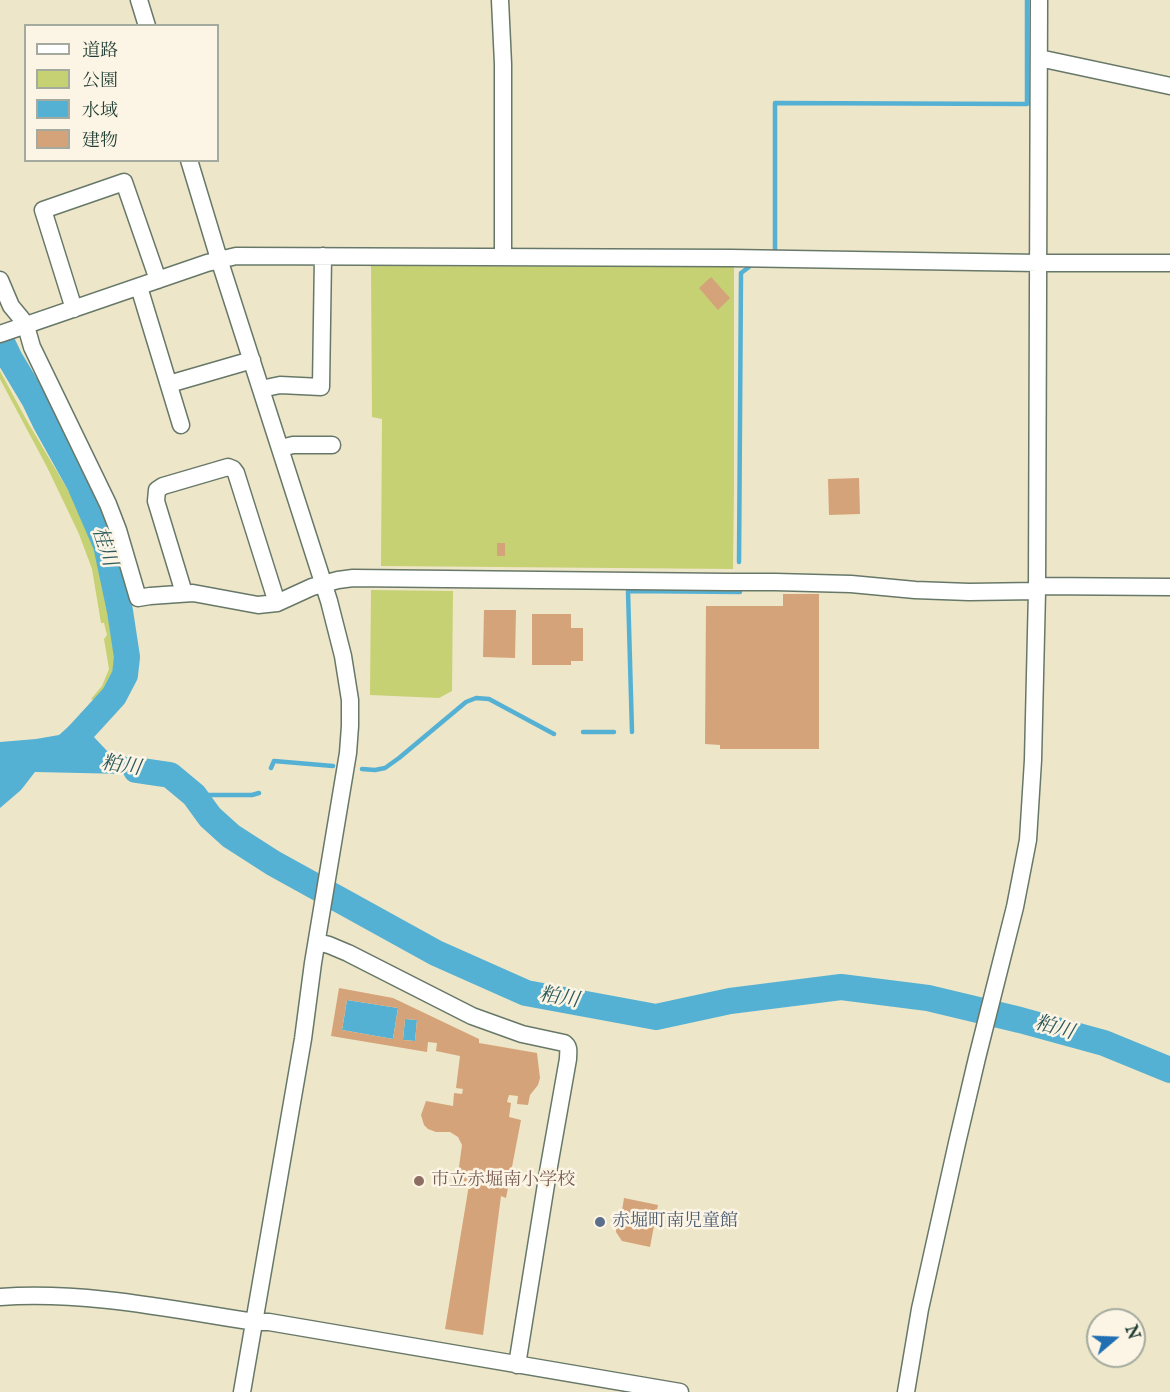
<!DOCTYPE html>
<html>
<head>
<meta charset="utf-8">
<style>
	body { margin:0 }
	#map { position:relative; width:1170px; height:1392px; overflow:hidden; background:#eee6c8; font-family:"IM FELL English","Noto Serif JP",serif }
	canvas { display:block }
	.legend { position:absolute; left:24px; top:24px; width:195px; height:138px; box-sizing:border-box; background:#fcf5e5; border:2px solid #a4ab9e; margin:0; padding:8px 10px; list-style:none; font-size:18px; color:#1f3d34 }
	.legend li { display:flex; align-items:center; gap:12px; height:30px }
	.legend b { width:30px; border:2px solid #a4ab9e }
	.north { position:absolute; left:1086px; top:1308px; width:60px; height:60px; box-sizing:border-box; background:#fcf5e5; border:2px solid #a4ab9e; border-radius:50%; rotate:71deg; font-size:16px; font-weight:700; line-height:24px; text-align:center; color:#1f3d34 }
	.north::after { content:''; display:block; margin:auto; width:21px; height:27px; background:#1f6fb2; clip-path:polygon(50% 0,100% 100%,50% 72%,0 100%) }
</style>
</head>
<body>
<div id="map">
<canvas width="1170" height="1392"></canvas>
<ul class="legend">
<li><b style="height:8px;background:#fff"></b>道路</li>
<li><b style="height:16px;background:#c5d173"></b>公園</li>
<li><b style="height:16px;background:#55b1d3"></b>水域</li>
<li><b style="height:16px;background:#d5a379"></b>建物</li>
</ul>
<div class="north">N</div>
</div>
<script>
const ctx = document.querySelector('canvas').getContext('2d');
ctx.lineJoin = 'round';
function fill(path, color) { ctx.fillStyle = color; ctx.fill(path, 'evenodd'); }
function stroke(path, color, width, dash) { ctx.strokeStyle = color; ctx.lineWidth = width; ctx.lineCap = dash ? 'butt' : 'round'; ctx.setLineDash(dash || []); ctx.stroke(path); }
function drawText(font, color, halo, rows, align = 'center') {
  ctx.font = font + ' "IM FELL English","Noto Serif JP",serif'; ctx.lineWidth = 5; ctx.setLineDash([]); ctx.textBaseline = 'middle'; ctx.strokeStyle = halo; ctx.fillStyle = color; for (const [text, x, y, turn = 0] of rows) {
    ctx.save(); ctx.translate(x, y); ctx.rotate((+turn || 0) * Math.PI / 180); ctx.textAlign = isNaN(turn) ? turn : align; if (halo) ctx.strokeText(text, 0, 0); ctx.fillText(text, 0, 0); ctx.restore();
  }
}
fill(new Path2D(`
	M371,266L734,267V487L733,569L381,566L382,419L372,417Z
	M0,371L27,421L75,502L97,550L118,637L120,676L112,691L99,702L91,699L102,686L109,669L104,639L107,635L104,623H101L92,569L79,534L47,467L0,379Z
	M371,590L453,591L452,691L439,698L370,695Z`), '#c5d173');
fill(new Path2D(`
	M77,719L109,753L148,762L170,775L35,772L21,790L0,808V742L36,739L59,735Z
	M347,1000L398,1008L393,1039L342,1030Z
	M405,1019L417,1020L415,1041L403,1040Z`), '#55b1d3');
stroke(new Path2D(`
	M775,250V103L1027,104V0
	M739,562L741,273L749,267
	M583,732H614
	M632,732L628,591L740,592
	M271,768L274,761L333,766
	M362,769L375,770L385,768L399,758L466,702L476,698L489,699L554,734
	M194,795H252L259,793`), '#55b1d3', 4.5);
stroke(new Path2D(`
	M0,338L10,359L34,399L45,422L80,485L106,545L120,611L127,657L125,675L114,696L61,754
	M136,770L170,775L194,795L210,817L231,836L273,863L436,953L526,993L656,1017L730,1001L841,987L928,998L1020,1020L1104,1043L1170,1070`), '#55b1d3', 26);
fill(new Path2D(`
	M711,277L730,298L718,310L699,288Z
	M859,478L860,514L829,515L828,479Z
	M497,543H505V556H497Z
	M783,594H819V749H720V745L705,744L706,606H783Z
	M484,610H516L515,658L483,657Z
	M532,614H571V628H583V661H571V665H532Z
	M339,988L393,998L479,1039V1043L537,1053L540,1078L538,1085L530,1095L528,1105L517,1104L518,1096L509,1095L507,1102L511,1103L509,1117L521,1120L506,1198L501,1196L483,1335L445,1329L469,1185L457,1182L462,1145L458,1137L450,1132H436L428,1129L424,1125L421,1115L426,1101L453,1106L454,1093L462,1094L463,1089L456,1088L460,1056L436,1051L437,1043L428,1042L427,1052L331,1036ZM347,1000L398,1008L393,1039L342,1030ZM405,1019L417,1020L415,1041L403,1040Z
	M624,1198L658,1205L650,1247L622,1241L616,1232L617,1221L621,1217Z`), '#d5a379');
const minor = new Path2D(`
	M139,0L147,26
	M500,0L503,64V257
	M1039,58L1170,86
	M189,160L219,259L329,601L343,656L350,700V726L348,753L313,963L303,1039L242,1392
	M0,280L11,306L21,318L26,326L32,347L108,504L118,530L138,598L150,596L193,593L258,605L277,603L312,587L338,580L353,578L727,582H775L851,584L915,590L969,592L1037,591
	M139,287L181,425
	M74,309L43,210L124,182L158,280
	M0,334L207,263L236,256L731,258L1038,263H1170
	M169,384L252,360
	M261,389L280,385L321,387L323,256
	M281,448L293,445H332
	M1037,586L1170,587
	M184,593L156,501L157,490L163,486L228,467L233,469L236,473L277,603
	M317,942L329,945L348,953L472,1016L522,1034L564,1043C570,1047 568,1052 568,1059L548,1172L517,1365
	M0,1297C85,1291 170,1309 254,1322H269L680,1392
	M906,1392L920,1309L957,1143L977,1058L1015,907L1028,840L1033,760L1037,591L1039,0`);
stroke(minor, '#677868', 19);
stroke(minor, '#fff', 16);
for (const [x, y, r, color] of [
	[419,1181,6,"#8d6e63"],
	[600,1222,6,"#5c6f8a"]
]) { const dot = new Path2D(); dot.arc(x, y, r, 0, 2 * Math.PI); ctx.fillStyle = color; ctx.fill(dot); stroke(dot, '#fcf5e5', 2); }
drawText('18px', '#785e54', '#fcf5e5', [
	["市立赤堀南小学校",431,1181]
], 'left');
drawText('18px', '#4e5e75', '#fcf5e5', [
	["赤堀町南児童館",612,1222]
], 'left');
drawText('italic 20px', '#2c5a5c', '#fcf5e5', [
	["桂川",103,547,72],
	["粕川",121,767,9],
	["粕川",559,999,10],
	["粕川",1054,1029,16]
]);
</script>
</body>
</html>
